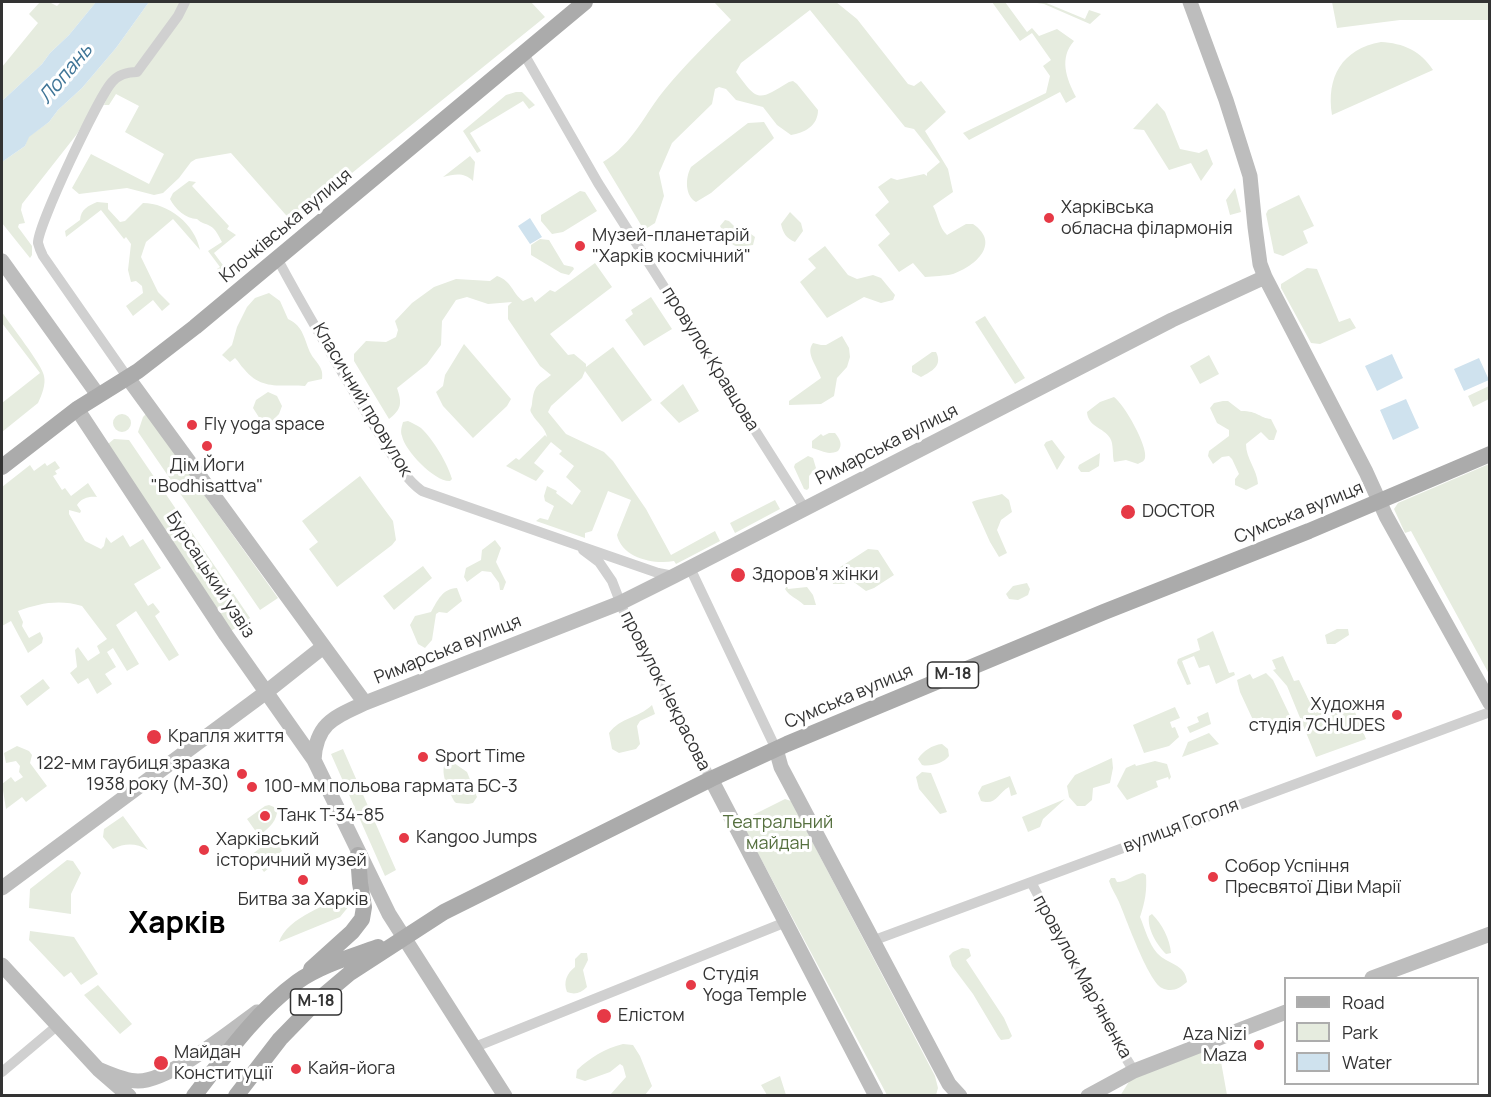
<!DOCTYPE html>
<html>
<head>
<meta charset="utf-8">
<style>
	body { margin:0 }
	#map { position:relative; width:1491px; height:1097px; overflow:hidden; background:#fff; font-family:Manrope,sans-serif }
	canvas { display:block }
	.frame { position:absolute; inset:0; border:3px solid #333; pointer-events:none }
	.legend { position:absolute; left:1284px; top:977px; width:195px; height:108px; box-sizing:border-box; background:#fff; border:2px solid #adadad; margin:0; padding:8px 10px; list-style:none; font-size:18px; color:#333 }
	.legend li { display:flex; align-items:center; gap:12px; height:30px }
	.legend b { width:30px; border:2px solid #adadad }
</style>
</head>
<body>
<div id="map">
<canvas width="1491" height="1097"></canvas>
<div class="frame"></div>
<ul class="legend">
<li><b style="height:8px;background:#ababab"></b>Road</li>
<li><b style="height:16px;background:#e6ecdf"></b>Park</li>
<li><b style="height:16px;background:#cfe2ee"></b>Water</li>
</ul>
</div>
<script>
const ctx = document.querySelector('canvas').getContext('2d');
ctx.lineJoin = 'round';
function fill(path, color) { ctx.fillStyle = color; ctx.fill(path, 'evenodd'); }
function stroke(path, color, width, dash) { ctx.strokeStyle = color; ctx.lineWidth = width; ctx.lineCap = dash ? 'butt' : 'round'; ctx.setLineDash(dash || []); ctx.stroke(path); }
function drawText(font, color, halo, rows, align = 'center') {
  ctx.font = font + ' Manrope,sans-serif'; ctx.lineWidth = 6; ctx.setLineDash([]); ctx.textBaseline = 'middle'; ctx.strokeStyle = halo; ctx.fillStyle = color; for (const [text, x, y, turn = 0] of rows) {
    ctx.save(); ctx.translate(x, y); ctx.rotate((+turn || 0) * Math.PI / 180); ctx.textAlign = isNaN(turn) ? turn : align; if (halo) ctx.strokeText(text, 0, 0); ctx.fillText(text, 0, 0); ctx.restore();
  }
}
fill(new Path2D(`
	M40,2H49L57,6L61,2H96L69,35L50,53L42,64L2,101V67L38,23L29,14Z
	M149,2H531L545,17L326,194L293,223L231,153L196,159L191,162L179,178L163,193L154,195L127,188L79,194L72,188L91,154L149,184L164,154L125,132L139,106L116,94L109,105H104L107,98L101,94L77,134L22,204L21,210L25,223L19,224L18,227L32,246V255L30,258L2,223V162L25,146L28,137L49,122L58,110L82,88L116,48Z
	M714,2H836L857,19L908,84L914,86L921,81L946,112L925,131L948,169L953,192L933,206C938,215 939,228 947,235L966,224H973C1001,243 976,266 953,274C945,276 934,276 925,277L913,263L899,272L878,245L890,234L875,215L889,202L878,187L891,178L897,180L924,174L927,176V173L940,162L914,129L905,127L810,10L741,63L736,72C758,102 758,101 789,82L793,81L797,84L818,110C818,126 804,133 791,135L777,125L763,107L736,100L726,89L719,87L715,89L712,104L672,143L659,173L664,196L655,223L644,230L603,162C633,144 645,113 666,88C686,64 709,41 731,20Z
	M992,2H1005L1027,32L1032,28L1039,36L1057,29L1074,41C1059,58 1066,78 1076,97L1066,103L1060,92L969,140L963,133L1046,93L1050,76L1043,66L1051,60L1032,33L1020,41Z
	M1030,2H1044L1085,19L1089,10L1101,14L1090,24L1044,4Z
	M1332,2H1489V20H1400L1337,28Z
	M1381,42C1403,43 1421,51 1433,70L1332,115C1326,77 1342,49 1381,42Z
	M516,92H522L535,105L529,109L523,101L470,133L481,151L477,153L463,131L506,95Z
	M1157,103L1165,112L1180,149L1199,153L1207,149L1213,164L1201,181L1191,163L1169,170L1144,130L1133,129Z
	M764,122L774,138L771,141L711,193L696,202C685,196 685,178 691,167L748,123Z
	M470,156L475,162L473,181C464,172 455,174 443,177Z
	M189,181L196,182L192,186L229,226L227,229L236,235L214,253L228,272L222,276L217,269L220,267L208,251L222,242C219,237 216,229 210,226C205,223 202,224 197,219C186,219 175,209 170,199L173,193Z
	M1235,188L1241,212L1230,215L1226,200Z
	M580,191L585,192L597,211L563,232L552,234L541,221V215Z
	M1299,195L1314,226L1303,231L1308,243L1283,256L1274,253L1266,214L1268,210Z
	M97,202L108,203V209L120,222L125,221L143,203C168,203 195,224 200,250L173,219L146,242L141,257L158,292L170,304L162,311L153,300L133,316L126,306L143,293L142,286L136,281L131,282L128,270L131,244L126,237L124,239L101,210L66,237L65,231L80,220C81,209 88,206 97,202Z
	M790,212L801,223L803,231L795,242C786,238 783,233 781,224Z
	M725,220L729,221L739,231H747L755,237L753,245L737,247L729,242L720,226Z
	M540,239L549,240L564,265L573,267L574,269L569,275L561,273L531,255V245Z
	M825,246L848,275L857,279L873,275L881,278L895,295L893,300L881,303L864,297L827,318L800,282L816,268L808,259Z
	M595,263L612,287L550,334L568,355L574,354L586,364V367L613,347L652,400L622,422L585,371L582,378L551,406L548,412L566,434L604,452L613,461L646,509L671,555L715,531L720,541L676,564L674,561C654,565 622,558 617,535L631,500L608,491L592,531L585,533V538L536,521L540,518L548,520L554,506L545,501L544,496L547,486L557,491L556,493L572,505L581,491L566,477L574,466L559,454L562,451L551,442L534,463L544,471L536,481L506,466L516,458L519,460L545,435L547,437C545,427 537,423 532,414C529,409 531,410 532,404C534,385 537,386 551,375L540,366L508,319V306L512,302L488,304L467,297L456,300L442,321L441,345L427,364L397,388C402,403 402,409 389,419L354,361V354L366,341L386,342L396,337L398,330L395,321L412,303L434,287L456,279L490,281L497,276C512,281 512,293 523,301L532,297L535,302L550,290L555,292Z
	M1307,268L1317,269L1339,322L1350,318L1356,328L1320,344L1311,343L1281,288V284Z
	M269,293L280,301L288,319C304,326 304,340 311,354C316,363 324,367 322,379L308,382L305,386C280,384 262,391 244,369C240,365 239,362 235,358L230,362L222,355L232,345L237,327L247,307L255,298Z
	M651,297L672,329L644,346L625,320L633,314L631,310Z
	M2,312C9,323 43,366 44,376C46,384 42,395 38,403L2,432V403L40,373L2,323Z
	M985,316L1025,378L1015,384L975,322Z
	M842,336L849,348L850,357L847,367L837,378L834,396L821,404L789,405V401L821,378C817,366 805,353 813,343L821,345H826Z
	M464,344L511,399L507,406L473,438L443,406L436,392L443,386L445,375Z
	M932,352H936C943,366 932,371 921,377L912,372V366Z
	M1209,355L1219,374L1200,384L1190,366Z
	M683,384L699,411L679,423L660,403Z
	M1489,386V399L1473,407L1468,396Z
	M268,392L277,396L282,406L279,414L269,424L260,419L253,408L256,400Z
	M1114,397C1124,404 1148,446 1145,458C1144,462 1141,462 1138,464L1126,460L1114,462C1112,455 1114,444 1110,438C1103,427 1088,427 1087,412L1100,402Z
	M1223,401H1228L1241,411C1259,411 1259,418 1271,419L1277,431L1274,440H1269L1261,432L1246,444C1246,459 1257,469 1258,484L1246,490L1235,485V479L1239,474L1232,459L1229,456L1222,457L1213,464L1208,456L1209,451L1229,436V430L1217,423L1210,408L1214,403Z
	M146,414L278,598L260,610L138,432L143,417Z
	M113 423a9 9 0 1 1 18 0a9 9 0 1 1-18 0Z
	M408,421C412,423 417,425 421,428C433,439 448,464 452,479L450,481C435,482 405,451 402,436C400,431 402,426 403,422Z
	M829,433H835C840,439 843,445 838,451C827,456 822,450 812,448V441L821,434L823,436Z
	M114,439L129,440L250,618L231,631L108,444Z
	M1052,440L1065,457L1057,470L1044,445L1046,442Z
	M1100,453L1099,466L1089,472H1081L1078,468L1079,465Z
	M808,456L813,458L816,468L809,476V488L807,490L804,489L794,467L795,464Z
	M55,461L60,468L55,471L57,474L53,476L62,490L65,488L71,496L88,483L97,497C90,496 81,498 77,505L81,511L80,513L69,510V514L85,541L101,549L104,546L106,537L111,543L123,535L130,547L143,539L161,568L134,584L148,606L153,603L160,612L155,616L179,655L169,661L136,611L116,625L139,664L127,671L113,648L107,652L116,667L105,674L112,684L97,694L88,678L78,684L70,673L77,667L75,650L78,647L88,661L100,653L97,646L107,639L82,606C60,599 39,603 18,611L23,622L22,626L29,638L40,632L43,638L42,643L28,653L11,621L2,626V487L30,465L34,471L45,463L47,466Z
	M1489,464V674L1411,531L1405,533L1394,509L1398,503Z
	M360,476L393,521L396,540L392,545L337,587L309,549L318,542L302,521Z
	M1002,494L1009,500L1012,512L1001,520L997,530L1007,553L999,557L990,542L972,502C976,499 994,497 1002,494Z
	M775,500L780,509L735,533L730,523Z
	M495,540L501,548L496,562L506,582L503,590H500L499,583L491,572L482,571L467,582L464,577L466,568L481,560L482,550Z
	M868,549L878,550L894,575L874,588L866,591L851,580L844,584H833L831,573Z
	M423,566L432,578L394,610L383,596Z
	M1027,583L1030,589L1028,595L1018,600L1009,599L1006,594L1013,586Z
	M787,586L788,589L807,587L813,595L816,605H804C797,598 790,597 785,589Z
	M457,588L462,601L447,613L439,612L436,614L432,640L425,648L418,644L410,625L415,616L431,612C438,600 442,589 457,588Z
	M1337,629H1348L1349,635L1335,644H1327L1325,635Z
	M1213,631L1229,673L1234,672L1235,675L1216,684L1209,665L1199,668L1194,656L1182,661L1191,684L1187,685L1177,663L1178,659L1200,650L1197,639Z
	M1283,656L1294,681L1299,680L1315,713L1345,703L1353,707L1366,739L1316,757L1287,686L1273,670L1276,669L1272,660Z
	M1266,673L1273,680L1293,722L1270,731L1263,717L1253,720L1240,692L1237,680L1250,674L1253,679Z
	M43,679L50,688L27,706L20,696Z
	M652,705L655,714L640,721L637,726L640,744L636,749L619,753L612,749L609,733C621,717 637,719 652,705Z
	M1175,707L1180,718L1170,722L1172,728L1175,727L1179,737L1169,746L1144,753L1133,725Z
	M1208,712L1211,724L1190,733L1187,727L1199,722L1197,717Z
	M1209,733L1219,744L1182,757L1188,742Z
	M942,744L948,749L949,756C944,763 930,767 922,765L918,759C923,751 932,745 942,744Z
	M17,746L29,751L32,755L30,763L47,786L26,802L22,797L6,809L2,784L11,777L15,782L23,777L19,772L20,766L16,761L6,763L4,753Z
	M343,749L396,870L385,876L331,754Z
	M450,757L456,758L454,763L467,772L477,797L473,803L468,804L456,803L454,801C448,789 436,767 450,757Z
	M1112,758L1113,768L1110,783L1093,788L1092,800L1085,806H1077L1069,797L1067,786L1075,775Z
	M1155,761L1167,764L1171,777L1169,780L1168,777L1156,781L1158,787L1127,800L1117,786L1126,768L1135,764L1136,766Z
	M922,772L931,773L947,812L940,814L919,789L916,777Z
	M1010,776L1017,794L1011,796L1009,787C998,793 996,806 981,801L978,793L982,786Z
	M785,799L791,801L935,1076L938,1088L936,1095H887L744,827L745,819Z
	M1065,799L1043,819L1040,827L1028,832L1022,817Z
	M269,805L274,807L277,813C275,824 267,829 259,836L247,819L265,806Z
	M123,816L148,850C136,843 125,843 113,849L103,837L104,829Z
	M271,840L277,841L282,851L273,858L274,864L264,872L251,855Z
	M67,860L73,861L81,873L71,894V914L29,908L30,889Z
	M1143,873L1146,875C1147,891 1145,902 1140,917C1145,929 1149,944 1157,953C1168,965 1185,963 1187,982C1180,988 1172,993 1162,988C1148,981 1126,918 1119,902C1116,895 1111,888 1109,881L1111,878H1115L1117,882C1127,882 1134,874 1143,873Z
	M353,893L349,906L340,917L279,942C287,917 331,903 353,893Z
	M1152,914C1162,924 1170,939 1171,953L1166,954C1157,945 1147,929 1149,916Z
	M30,931L74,937L98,974L81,985L71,972L64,977L29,940Z
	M962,948L969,949L971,956L966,960L1004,1018L1012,1036L1009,1039L1001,1040L998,1036L973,994L952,966L949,956L953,952Z
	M581,953H587L588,960L583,970L587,987C581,993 575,995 567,992C563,982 567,973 575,967V959Z
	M98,985L132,1024L120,1034L84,995Z
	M623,1044L633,1045L640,1056L652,1086L645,1095H610L626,1077L623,1066L620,1064L610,1072L585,1081L576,1078L577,1070C591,1057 604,1049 623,1044Z
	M1218,1045L1227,1095L1120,1096L1130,1080Z
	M780,1076L786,1095H767L761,1085Z`), '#e6ecdf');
fill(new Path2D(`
	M96,2H149L116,48L82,88L58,110L49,122L29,137L25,146L2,162V101L42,64L50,53L69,35Z
	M530,218L542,237L530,244L518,226Z
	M1392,354L1403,378L1377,391L1365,366Z
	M1479,358L1489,380L1464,391L1454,369Z
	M1406,399L1419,428L1393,440L1380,410Z`), '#cfe2ee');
stroke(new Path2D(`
	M524,54L598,183L805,509
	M277,258C308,316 342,373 376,429C390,450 401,476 422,491L577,545L658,573L674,576
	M128,378L43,256C41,252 39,247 38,243C37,227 99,96 112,82C118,75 128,72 137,72L178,16L185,2
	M583,550L599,562L612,581L624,612L711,779
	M690,568L776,749
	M1031,882L1119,1047L1134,1071
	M872,941L1490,712
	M475,1047L786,922
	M2,1072L58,1025`), '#d0d0d0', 10);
stroke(new Path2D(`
	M1190,2L1226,100L1250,176L1255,227L1260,264L1265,277L1366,472L1386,516L1490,703
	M2,261L98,395
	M128,378L365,703
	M77,409L226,635L314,760L389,914L505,1096
	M776,749L781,767L949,1084L960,1096
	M314,760C316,723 335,717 365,703L620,603L674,576L1172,320L1265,277
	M711,779L876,1096
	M2,888L265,693L323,647
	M2,965L98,1069L129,1096
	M1372,978L1490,934
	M98,1069C110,1074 125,1081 138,1081C169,1081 231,1031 257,1012
	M1088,1096L1134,1071L1286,1012`), '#bdbdbd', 15);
stroke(new Path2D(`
	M2,467L77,409L138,371L195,327L585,2
	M311,969L352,932L362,919L364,907L360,883L358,855
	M194,1096C225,1056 256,1012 297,982C321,965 351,957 378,947
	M236,1096L280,1039L318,1000L350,973L444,912L711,779L787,744L1104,612L1309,531L1490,454`), '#ababab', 16);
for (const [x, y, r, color] of [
	[1049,218,6,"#e63946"],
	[580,246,6,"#e63946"],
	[192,425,6,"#e63946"],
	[207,446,6,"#e63946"],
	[1128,512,8,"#e63946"],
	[738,575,8,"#e63946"],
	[1397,715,6,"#e63946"],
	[154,737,8,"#e63946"],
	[423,757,6,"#e63946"],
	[242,774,6,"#e63946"],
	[252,787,6,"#e63946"],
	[265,816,6,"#e63946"],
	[404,838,6,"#e63946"],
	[204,850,6,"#e63946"],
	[1213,877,6,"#e63946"],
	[303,880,6,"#e63946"],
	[691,985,6,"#e63946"],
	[604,1016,8,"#e63946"],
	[1259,1045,6,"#e63946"],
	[161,1063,8,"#e63946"],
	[296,1069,6,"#e63946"]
]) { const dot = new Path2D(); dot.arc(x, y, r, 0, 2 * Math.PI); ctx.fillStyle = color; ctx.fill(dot); stroke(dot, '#fff', 2); }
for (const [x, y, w] of [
	[953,675,51],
	[316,1002,51]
]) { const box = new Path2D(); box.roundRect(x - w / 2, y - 13, w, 26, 4.5); ctx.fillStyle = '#fff'; ctx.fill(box); stroke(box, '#333', 1.5); }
drawText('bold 16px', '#333', null, [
	["М-18",953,675],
	["М-18",316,1002]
]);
drawText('18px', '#333', '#fff', [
	["Харківська",1061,208],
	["обласна філармонія",1061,229],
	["Музей-планетарій",592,236],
	["\"Харків космічний\"",592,257],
	["Fly yoga space",204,425],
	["Дім Йоги",207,466,"center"],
	["\"Bodhisattva\"",207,487,"center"],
	["DOCTOR",1142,512],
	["Здоров'я жінки",752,575],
	["Художня",1385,705,"right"],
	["студія 7CHUDES",1385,726,"right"],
	["Крапля життя",168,737],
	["Sport Time",435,757],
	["122-мм гаубиця зразка",230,764,"right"],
	["1938 року (М-30)",230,785,"right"],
	["100-мм польова гармата БС-3",264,787],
	["Танк Т-34-85",277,816],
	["Kangoo Jumps",416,838],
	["Харківський",216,840],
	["історичний музей",216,861],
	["Собор Успіння",1225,867],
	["Пресвятої Діви Марії",1225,888],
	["Битва за Харків",303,900,"center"],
	["Студiя",703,975],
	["Yoga Temple",703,996],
	["Елістом",618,1016],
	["Aza Nizi",1247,1035,"right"],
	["Maza",1247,1056,"right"],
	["Майдан",174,1053],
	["Конституції",174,1074],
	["Кайя-йога",308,1069]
], 'left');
drawText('18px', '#333', '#fff', [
	["Клочківська вулиця",286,226,-40],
	["провулок Кравцова",710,359,58],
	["Класичний провулок",362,400,59],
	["Римарська вулиця",887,445,-27],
	["Сумська вулиця",1299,513,-22],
	["Бурсацький узвіз",210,575,57],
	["Римарська вулиця",448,650,-22],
	["провулок Некрасова",665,691,63],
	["Сумська вулиця",849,697,-23],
	["вулиця Гоголя",1181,826,-21],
	["провулок Мар’яненка",1082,977,61]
]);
drawText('18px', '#56703f', '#fff', [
	["Театральний",778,823],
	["майдан",778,844]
]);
drawText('italic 20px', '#3f7597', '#fff', [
	["Лопань",66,74,-50]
]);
drawText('bold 30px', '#000', '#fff', [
	["Харків",177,925]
]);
</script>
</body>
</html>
